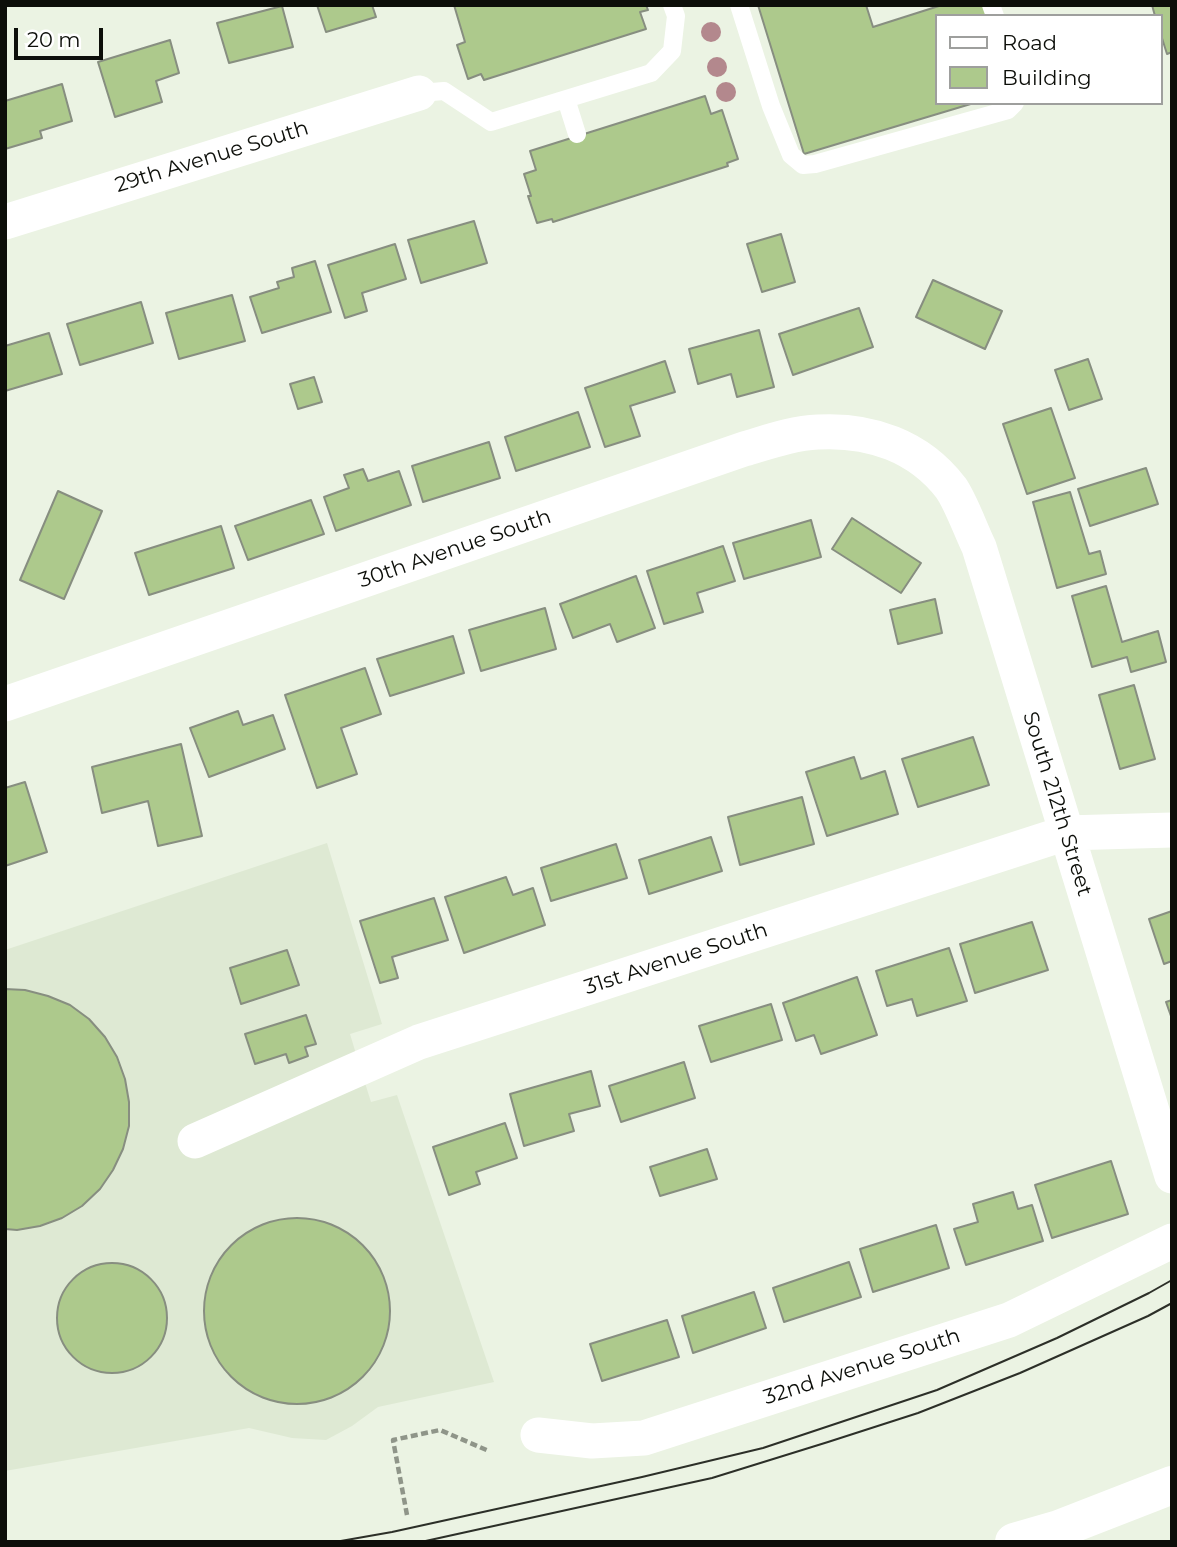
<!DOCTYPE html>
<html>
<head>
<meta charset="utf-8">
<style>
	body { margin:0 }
	#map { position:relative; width:1177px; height:1547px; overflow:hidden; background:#ebf3e3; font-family:Montserrat,sans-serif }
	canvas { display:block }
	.frame { position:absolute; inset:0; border:7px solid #0c0e09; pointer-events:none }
	.legend { position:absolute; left:935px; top:14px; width:228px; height:91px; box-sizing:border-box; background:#fff; border:2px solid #9e9f9d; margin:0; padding:9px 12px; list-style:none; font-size:21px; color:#0c0e09 }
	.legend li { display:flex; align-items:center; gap:14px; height:35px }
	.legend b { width:35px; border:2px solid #9e9f9d }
	.scale { position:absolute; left:14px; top:28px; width:89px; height:32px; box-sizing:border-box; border:4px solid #0c0e09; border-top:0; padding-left:9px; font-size:21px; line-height:24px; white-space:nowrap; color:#0c0e09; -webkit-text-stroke:5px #fff; paint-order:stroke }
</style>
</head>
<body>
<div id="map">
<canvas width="1177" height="1547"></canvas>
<div class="frame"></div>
<ul class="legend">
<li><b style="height:9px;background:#fff"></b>Road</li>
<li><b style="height:19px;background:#adc98c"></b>Building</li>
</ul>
<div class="scale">20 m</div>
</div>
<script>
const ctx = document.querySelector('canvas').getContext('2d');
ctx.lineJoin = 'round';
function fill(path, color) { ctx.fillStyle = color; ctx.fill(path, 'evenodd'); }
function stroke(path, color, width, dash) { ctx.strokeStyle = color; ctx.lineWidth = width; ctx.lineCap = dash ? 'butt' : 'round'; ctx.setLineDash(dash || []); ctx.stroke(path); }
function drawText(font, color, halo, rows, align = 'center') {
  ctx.font = font + ' Montserrat,sans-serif'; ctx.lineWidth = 5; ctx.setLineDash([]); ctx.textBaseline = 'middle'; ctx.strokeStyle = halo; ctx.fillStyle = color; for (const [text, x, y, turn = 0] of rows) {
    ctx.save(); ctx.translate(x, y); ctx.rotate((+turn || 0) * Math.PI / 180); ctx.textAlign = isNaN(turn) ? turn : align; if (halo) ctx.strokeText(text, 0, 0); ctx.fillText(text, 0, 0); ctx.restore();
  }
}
fill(new Path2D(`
	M327,843L382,1024L350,1034L360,1067L371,1102L397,1095L494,1382L378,1407L352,1426L326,1440L292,1438L249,1428L5,1471V950Z`), '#dee9d3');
const building = new Path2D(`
	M317,5H372L376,17L326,32Z
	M454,5H646L648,10L640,12L646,29L484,80L481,74L468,79L457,45L465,42Z
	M758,5H866L873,27L942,5H985L988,16H937V103H974L804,154Z
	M1152,5H1172V52L1167,54L1161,35V16H1155Z
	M282,6L293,47L229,63L217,23Z
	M170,40L179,73L156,81L162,102L115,117L98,62Z
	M62,84L72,121L40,131L42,138L5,149V101Z
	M705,96L711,114L722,110L738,159L727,163L728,166L553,222L552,219L537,223L528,196H531L524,174L536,170L530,151Z
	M474,221L487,263L421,283L408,240Z
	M781,234L795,282L762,292L747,244Z
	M395,244L406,279L362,293L367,311L345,318L328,265Z
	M315,261L331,312L262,333L250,297L279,288L277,282L294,277L292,268Z
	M933,280L1002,311L985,349L916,317Z
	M232,295L245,341L179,359L166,313Z
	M141,302L153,343L80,365L67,324Z
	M859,308L873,347L793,375L779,334Z
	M759,330L774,387L737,397L731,374L698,384L689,349Z
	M49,333L62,374L5,391V346Z
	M1088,359L1102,399L1069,410L1055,370Z
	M665,361L675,392L630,406L640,436L605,447L585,388Z
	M314,377L322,402L298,409L290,384Z
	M1051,408L1075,478L1027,494L1003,424Z
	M578,412L590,447L516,471L505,437Z
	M489,442L500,478L423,502L412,466Z
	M1146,468L1158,504L1090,526L1078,489Z
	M363,469L368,481L399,471L411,505L336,531L324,497L349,488L344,475Z
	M58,491L102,511L64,599L20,580Z
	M1070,492L1089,554L1100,551L1106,574L1057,588L1033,502Z
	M311,500L324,534L248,560L235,526Z
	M852,518L921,563L901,593L832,549Z
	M811,520L821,557L744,579L733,543Z
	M221,526L234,568L149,595L135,553Z
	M723,546L735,581L697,593L703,612L664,624L647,571Z
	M636,576L655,628L617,642L610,624L573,638L560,604Z
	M1106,586L1122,642L1158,631L1166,662L1131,672L1127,657L1092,667L1072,596Z
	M935,599L942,633L898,644L890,610Z
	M545,608L556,649L481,671L469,630Z
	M453,636L464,673L390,696L377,659Z
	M365,668L381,714L341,728L357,774L317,788L285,695Z
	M1134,685L1155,759L1120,769L1099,695Z
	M238,711L243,725L273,715L285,749L209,777L190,728Z
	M973,737L989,785L918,807L902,759Z
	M181,744L202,836L158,846L148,801L102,813L92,767Z
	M854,757L861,779L885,771L898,814L827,836L806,772Z
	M25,782L47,852L5,866V788Z
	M802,797L814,844L740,865L728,817Z
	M711,837L722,871L649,894L639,860Z
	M616,844L627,878L551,901L541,868Z
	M506,877L513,895L533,888L545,925L464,953L445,897Z
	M434,898L448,940L392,957L398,978L380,983L360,921Z
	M1172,911V961L1164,964L1149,919Z
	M1032,922L1048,970L975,993L960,944Z
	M949,948L967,1001L917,1016L912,999L887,1006L876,971Z
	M287,950L299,985L241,1004L230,968Z
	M857,977L877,1035L821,1054L814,1035L796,1041L783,1003Z
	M5,989L25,990L48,996L70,1005L89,1019L105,1037L117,1057L125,1079L129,1102V1126L123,1149L113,1170L100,1189L82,1206L62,1218L40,1226L17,1230L5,1229Z
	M1172,1000V1019L1166,1002Z
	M771,1004L782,1040L711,1062L699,1026Z
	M306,1015L316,1044L305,1047L308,1056L289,1063L286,1054L255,1064L245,1034Z
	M684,1062L695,1098L621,1122L609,1086Z
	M591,1071L600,1106L569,1114L574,1131L524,1146L510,1094Z
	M505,1123L517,1158L476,1172L480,1184L449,1195L433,1147Z
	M707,1149L717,1179L660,1196L650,1167Z
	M1111,1161L1128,1214L1052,1238L1035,1185Z
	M1013,1192L1018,1209L1032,1205L1043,1241L966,1265L954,1229L978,1222L973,1204Z
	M204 1311a93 93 0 1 1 186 0a93 93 0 1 1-186 0Z
	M936,1225L949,1268L873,1292L860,1249Z
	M849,1262L861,1297L784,1322L773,1288Z
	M57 1318a55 55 0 1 1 110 0a55 55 0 1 1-110 0Z
	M754,1292L766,1328L693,1353L682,1316Z
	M667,1320L679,1357L602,1381L590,1344Z`);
fill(building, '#adc98c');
stroke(building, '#878e80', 2);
stroke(new Path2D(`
	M407,1515L393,1440L440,1430L489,1451`), '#8f9589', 4.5, [7, 3.5]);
stroke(new Path2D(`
	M739,5L771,106L791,155L803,165L815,164L1008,110L1015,103
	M991,5L995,16
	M419,93L444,91L491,122L651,73L672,51L676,16L672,5
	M566,99L577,134`), '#fff', 18);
stroke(new Path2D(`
	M5,222L419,93
	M5,704L744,449C768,442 793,433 818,432C870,429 919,446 951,488C961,502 971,531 979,547L1172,1176
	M195,1141L419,1042L1066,833L1172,830
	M538,1435L592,1441L644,1438L1009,1320L1172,1241`), '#fff', 35);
stroke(new Path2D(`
	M1014,1542L1059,1529L1172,1485`), '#fff', 38);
stroke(new Path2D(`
	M335,1542L392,1532L642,1477L763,1448L937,1390L1057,1338L1149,1293L1172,1280
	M421,1542L712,1478L828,1442L918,1413L1020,1373L1148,1316L1172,1303`), '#2c2f28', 2);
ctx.fillStyle = '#b3888d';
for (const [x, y] of [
	[711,32],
	[717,67],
	[726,92]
]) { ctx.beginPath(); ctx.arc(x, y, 10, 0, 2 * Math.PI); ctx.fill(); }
drawText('21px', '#0c0e09', '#fff', [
	["29th Avenue South",212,157,-17],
	["30th Avenue South",455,549,-19],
	["South 212th Street",1057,804,73],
	["31st Avenue South",676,959,-18],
	["32nd Avenue South",862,1367,-18]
]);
</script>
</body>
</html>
